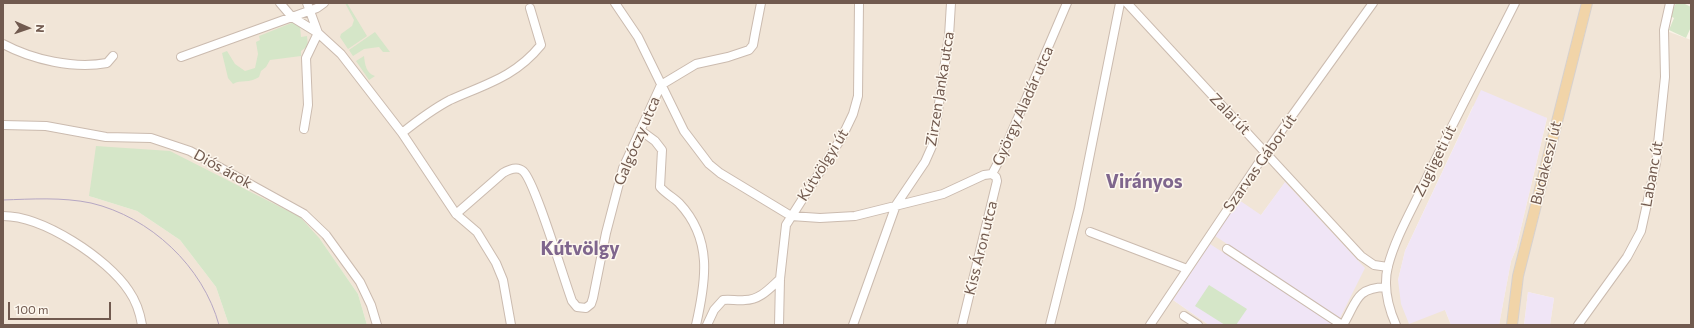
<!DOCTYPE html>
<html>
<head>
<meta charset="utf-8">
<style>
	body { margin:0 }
	#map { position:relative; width:1694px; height:328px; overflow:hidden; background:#faf3e8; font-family:Commissioner,sans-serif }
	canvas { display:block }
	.frame { position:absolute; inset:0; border:4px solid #715a4f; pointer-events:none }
	.north { position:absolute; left:8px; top:8px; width:40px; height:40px; -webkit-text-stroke:3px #fdf7ee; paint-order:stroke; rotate:92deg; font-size:11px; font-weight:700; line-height:16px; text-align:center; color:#715a4f }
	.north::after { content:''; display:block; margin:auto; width:14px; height:18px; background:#715a4f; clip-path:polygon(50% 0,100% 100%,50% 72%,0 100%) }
	.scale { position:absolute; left:8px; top:302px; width:103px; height:18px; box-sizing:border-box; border:2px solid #715a4f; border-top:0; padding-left:5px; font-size:12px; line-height:14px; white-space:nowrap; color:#715a4f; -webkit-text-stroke:3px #fdf7ee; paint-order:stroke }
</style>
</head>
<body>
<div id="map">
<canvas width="1694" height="328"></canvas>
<div class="frame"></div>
<div class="north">N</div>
<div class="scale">100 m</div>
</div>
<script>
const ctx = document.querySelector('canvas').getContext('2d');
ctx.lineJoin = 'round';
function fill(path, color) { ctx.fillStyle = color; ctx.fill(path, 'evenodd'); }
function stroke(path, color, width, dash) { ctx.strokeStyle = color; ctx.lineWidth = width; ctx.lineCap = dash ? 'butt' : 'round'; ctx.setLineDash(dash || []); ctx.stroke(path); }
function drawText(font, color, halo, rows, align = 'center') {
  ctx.font = font + ' Commissioner,sans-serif'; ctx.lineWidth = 3; ctx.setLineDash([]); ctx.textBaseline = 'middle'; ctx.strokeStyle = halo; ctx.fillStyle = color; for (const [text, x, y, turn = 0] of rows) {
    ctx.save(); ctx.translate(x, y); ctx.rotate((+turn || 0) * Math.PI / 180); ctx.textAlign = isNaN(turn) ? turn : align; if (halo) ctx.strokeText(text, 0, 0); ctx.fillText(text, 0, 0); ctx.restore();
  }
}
fill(new Path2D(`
	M3,3H1670L1664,30L1691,40V325H1550L1554,298L1528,292L1524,325H1499L1511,261L1516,249L1547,118L1473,106L1405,251L1398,280L1445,310L1451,325H1335L1173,300L1209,325H367L358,294L320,239L89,196L137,211L180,240L216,287L229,325H3ZM1285,183L1340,318L1261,215Z`), '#f1e5d7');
fill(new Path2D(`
	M1481,90L1547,118L1516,249L1511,261L1499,325H1451L1445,310L1409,324L1401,304L1398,280L1405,251Z
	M1285,182L1365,268L1340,318L1215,236L1239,200L1261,215Z
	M1210,244L1335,325H1209L1173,300Z
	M1528,292L1554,298L1550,325H1524Z`), '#f0e5f6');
fill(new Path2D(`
	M345,3H347L367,36L348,49L340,37L341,34L352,26L354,20Z
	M1676,3H1683L1691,7V27L1686,38L1669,30L1674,18L1670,16Z
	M294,22L300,26L301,37L307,36L308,46L301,51V56L270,60L266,67L261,71L259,77C249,84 241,79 233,84L228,78L222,53L227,51L235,64L245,71L255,68L258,54L256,42L260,40L259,36Z
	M375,32L390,52H383L379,47L364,49L353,56L349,50Z
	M364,56C365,65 366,73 375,76L369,80L356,61Z
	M96,146L170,151L300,217L320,239L358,294L367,325H229L216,287L180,240L137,211L89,196Z
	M1209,285L1247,309L1236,325H1225L1195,306Z`), '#d5e6c8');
const minor = new Path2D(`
	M280,3L292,17L318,33L341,54L402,133L456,214L477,232L496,263L503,280L511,325
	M307,3L318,33
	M615,3L638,37L684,131L709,164L720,173L791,216L820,218L855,216L943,194L984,175L992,174L1002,155L1067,3
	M1127,3L1361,256L1374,265L1388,267
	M3,44C33,60 74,69 107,63L113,56
	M181,57L317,8L324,3
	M3,125L46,126L106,137L151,138L190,151L304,214L326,235L360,282L371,305L377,325
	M304,129L308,105L306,58L318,33
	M640,130L655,141L662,150L660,187C666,194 673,197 679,203C713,239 706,281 696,325
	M402,133C417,121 433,109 450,100C486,84 515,77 541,45L530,8
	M456,214L503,173C510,169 517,166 523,171C535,181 564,280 572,301L577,307L586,308L591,304L593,298L606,233L623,168L661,85L696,64L728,57L749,50L753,45L755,34L761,3
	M3,216C43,216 107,258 129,291C136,301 140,313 142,325
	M1090,232L1187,269
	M1227,249L1342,325
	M1184,316L1198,325
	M707,325L714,310L723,300C731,299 737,301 745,300C760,300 770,288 780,279
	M779,325L780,279L786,225L842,137L853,114L858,96L859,3
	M853,325L896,205L925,162L933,144L949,36L951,3
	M962,325L997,181L996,177L992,174
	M1050,325L1079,209L1120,3
	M1150,325L1266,152L1373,3
	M1343,325C1357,302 1355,288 1386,287
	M1396,325C1388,307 1383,286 1388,266C1395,239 1410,213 1422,188C1451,125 1484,65 1515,3
	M1578,325L1627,257L1641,231L1656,163L1665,77L1664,30L1670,3`);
const major = new Path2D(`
	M1512,325L1518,276L1587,3`);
stroke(minor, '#cbbbaf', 10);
stroke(major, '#d7d1ce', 12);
stroke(minor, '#fff', 8);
stroke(major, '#f1d4a8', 10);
stroke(new Path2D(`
	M3,200C32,199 62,197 91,203C150,217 203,266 219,325`), '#b6a7c3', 1);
drawText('15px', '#715a4f', '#fdf7ee', [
	["Zirzen Janka utca",940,89,-81],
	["György Aladár utca",1023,106,-66],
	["Zalai út",1230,114,46],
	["Galgóczy utca",637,141,-67],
	["Zugligeti út",1435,161,-64],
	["Szarvas Gábor út",1260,163,-55],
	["Budakeszi út",1546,163,-76],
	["Kútvölgyi út",823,165,-58],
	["Diós árok",223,169,29],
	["Labanc út",1652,174,-80],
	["Kiss Áron utca",981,248,-76]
]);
drawText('bold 19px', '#7f668d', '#fdf7ee', [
	["Virányos",1144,182],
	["Kútvölgy",580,249]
]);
</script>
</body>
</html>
